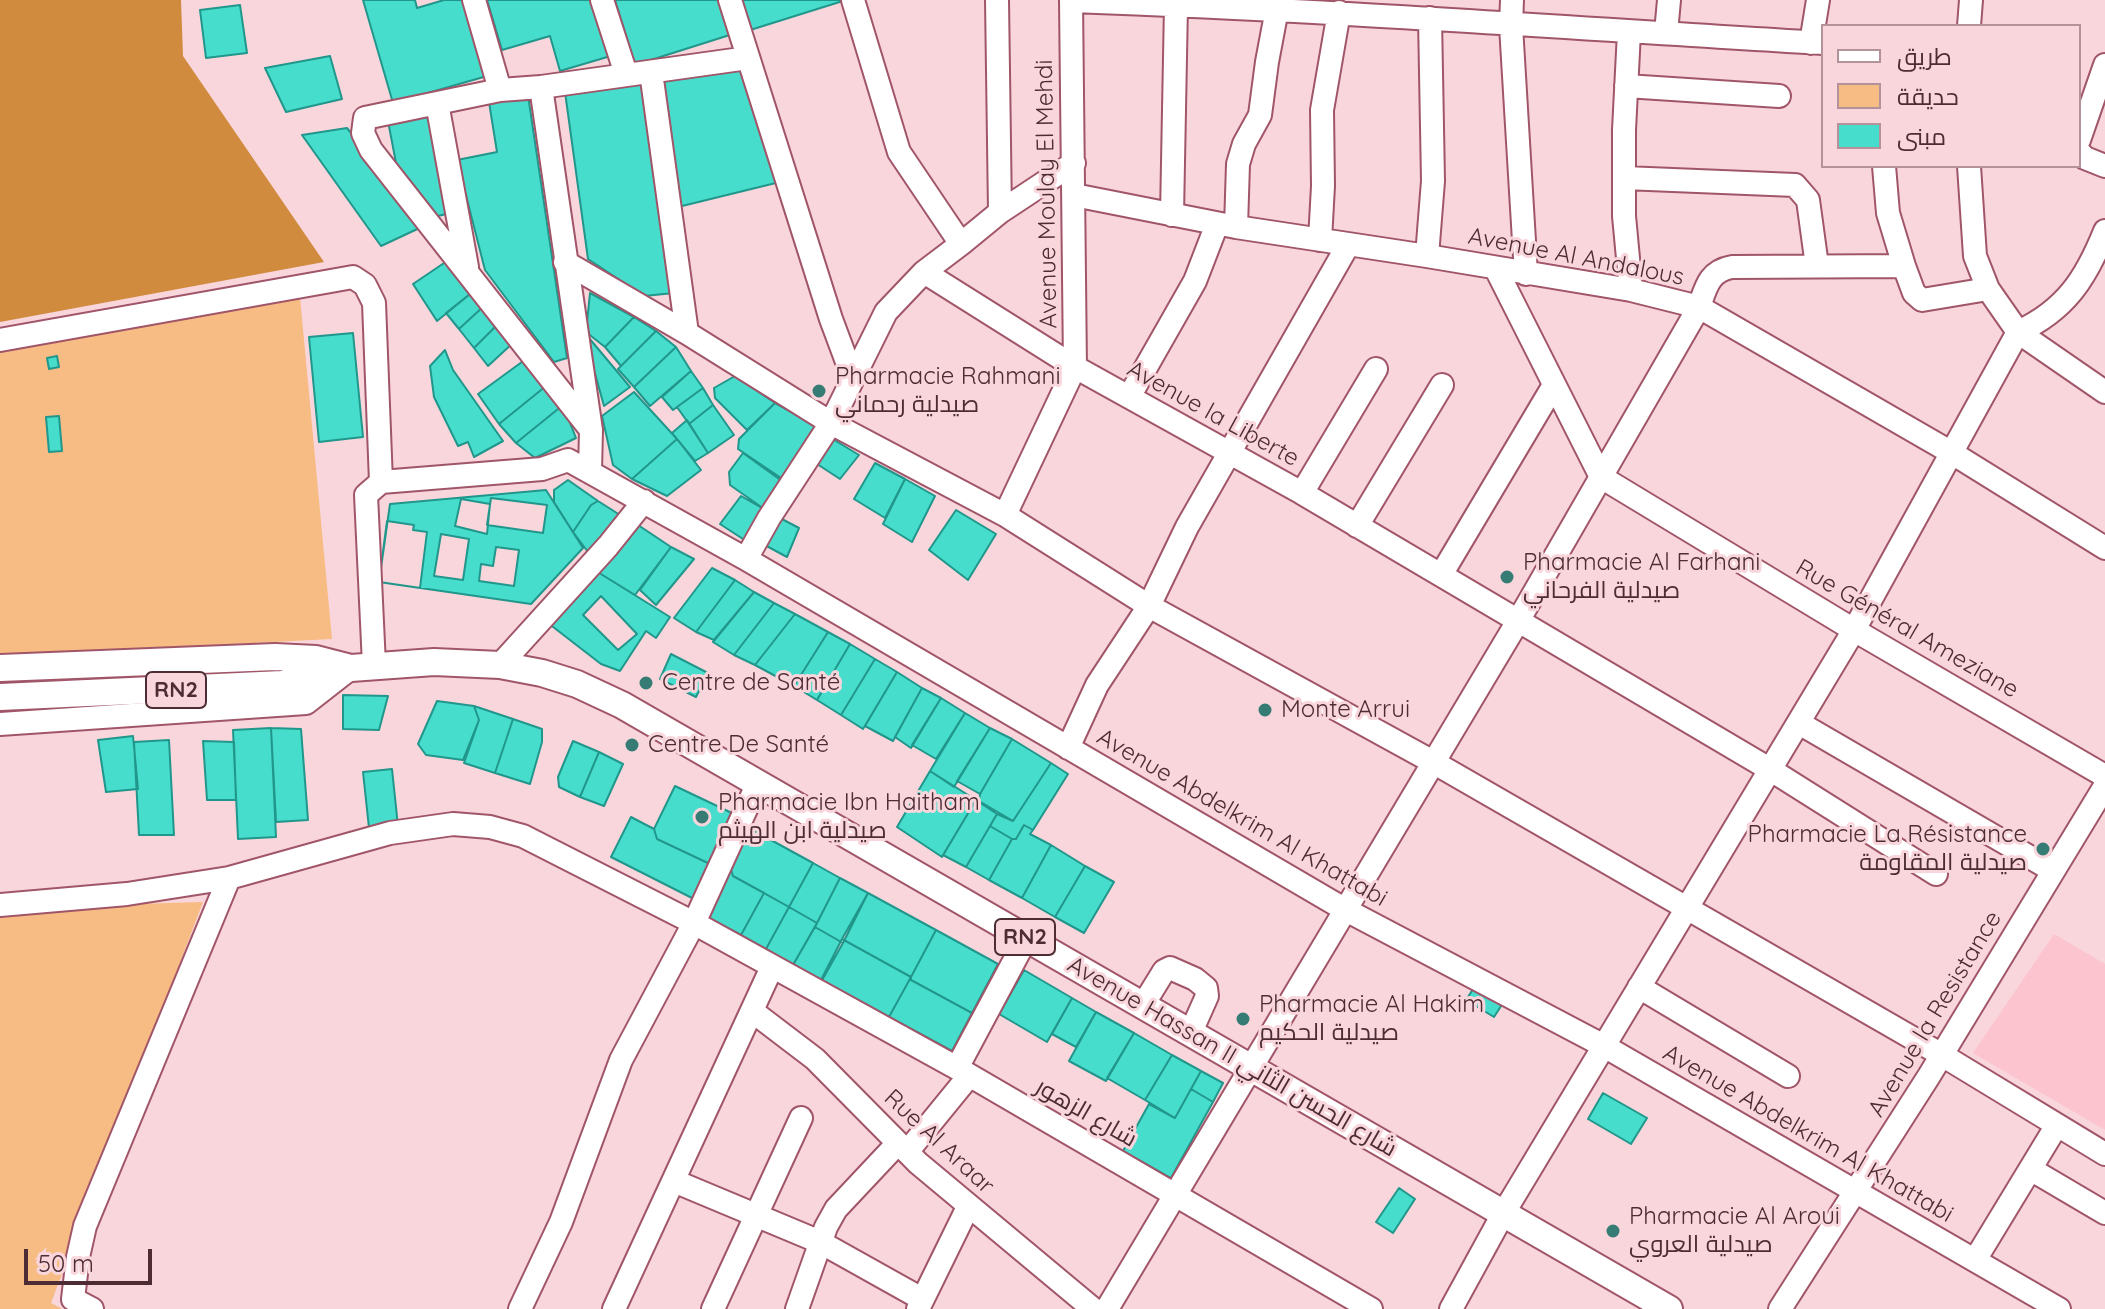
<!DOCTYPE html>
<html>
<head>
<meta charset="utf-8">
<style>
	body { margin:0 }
	#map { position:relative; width:2105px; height:1309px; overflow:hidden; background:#f9d6dc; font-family:Quicksand,Cairo,sans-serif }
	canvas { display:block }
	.legend { position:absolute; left:1821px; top:24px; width:260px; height:144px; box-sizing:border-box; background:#f9d6dc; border:2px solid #b49299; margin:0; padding:10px 14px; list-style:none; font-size:24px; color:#4d2c34 }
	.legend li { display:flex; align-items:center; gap:16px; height:40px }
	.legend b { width:40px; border:2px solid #b49299 }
	.scale { position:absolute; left:24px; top:1249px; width:128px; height:36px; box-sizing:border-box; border:4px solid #4d2c34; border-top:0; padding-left:10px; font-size:24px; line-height:28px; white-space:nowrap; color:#4d2c34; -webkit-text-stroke:6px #f9d6dc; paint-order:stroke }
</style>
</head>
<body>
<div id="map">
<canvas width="2105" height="1309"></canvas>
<ul class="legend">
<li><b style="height:10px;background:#fff"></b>طريق</li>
<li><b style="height:22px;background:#f7bc84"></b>حديقة</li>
<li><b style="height:22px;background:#47ddcd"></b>مبنى</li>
</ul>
<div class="scale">50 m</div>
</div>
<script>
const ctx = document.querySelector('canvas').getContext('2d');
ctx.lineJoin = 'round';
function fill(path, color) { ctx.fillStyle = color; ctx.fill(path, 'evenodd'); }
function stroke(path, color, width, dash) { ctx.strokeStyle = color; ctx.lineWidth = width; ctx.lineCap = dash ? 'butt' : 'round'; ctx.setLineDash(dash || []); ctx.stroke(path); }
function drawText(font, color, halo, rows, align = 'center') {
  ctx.font = font + ' Quicksand,Cairo,sans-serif'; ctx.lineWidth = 6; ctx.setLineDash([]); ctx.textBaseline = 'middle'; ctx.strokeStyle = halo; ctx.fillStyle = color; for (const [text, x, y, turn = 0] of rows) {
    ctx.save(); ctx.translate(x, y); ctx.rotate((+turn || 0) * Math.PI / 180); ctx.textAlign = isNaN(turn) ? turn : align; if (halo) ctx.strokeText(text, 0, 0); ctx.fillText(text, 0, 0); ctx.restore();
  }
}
fill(new Path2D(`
	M2054,934L2105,964V1130L1973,1053Z`), '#fcc4cf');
fill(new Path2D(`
	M300,297L332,639L0,656V352Z
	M203,902L51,1303L62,1309H0V908Z`), '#f7bc84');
fill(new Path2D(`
	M0,0H181L183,56L324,262L0,322Z`), '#d18b3e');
const building = new Path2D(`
	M363,0H415L417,8L444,0H465L487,76L393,103Z
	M487,0H598L614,55L560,71L550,36L502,50Z
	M615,0H726L736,33L635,65Z
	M737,0H846L747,31Z
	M240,5L247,53L206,58L200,10Z
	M330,56L342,99L286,112L265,68Z
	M746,67L784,181L678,207L662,82Z
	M645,80L674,293L644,296L588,259L565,92Z
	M528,95L567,358L554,362L485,270L457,160L497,152L489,102Z
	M433,114L450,213L438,216L396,163L388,121Z
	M347,128L426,225L381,246L302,135Z
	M450,259L475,290L437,321L413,284Z
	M475,290L485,305L459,329L446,313Z
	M590,293L634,317L605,347L586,332Z
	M485,305L499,323L474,348L459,329Z
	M634,317L656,331L621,366L605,347Z
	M499,323L514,342L488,366L474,348Z
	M656,331L676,347L634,387L618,369Z
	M353,333L363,437L319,442L309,337Z
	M589,338L630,387L604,406L589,352Z
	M676,347L691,371L650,406L634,387Z
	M445,350L453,370L503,441L474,457L468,442L458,446L434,397L430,366Z
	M57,356L59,367L49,369L47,358Z
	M526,359L546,386L499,424L478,394Z
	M691,371L703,388L673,410L662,397Z
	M735,376L775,403L747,430L715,398L714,388Z
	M546,386L563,405L516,443L499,424Z
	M703,388L713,405L689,424L677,407Z
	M634,392L677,439L632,479L613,465L602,416Z
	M775,403L819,427L787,482L738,449L739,439Z
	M563,405L576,438L535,458L516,443Z
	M713,405L734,435L708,453L689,424Z
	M59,416L62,451L49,452L46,417Z
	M687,420L708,453L695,461L672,433Z
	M831,438L859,455L840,479L814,462Z
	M677,439L701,470L667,496L632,479Z
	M743,453L786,484L767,511L730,485L729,472Z
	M875,463L905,479L885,518L854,499Z
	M905,479L935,496L912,542L883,524Z
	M568,480L598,501L591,505L573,532L554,502V490Z
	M546,490L583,548L531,604L379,582L390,504Z
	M741,496L767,511L746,541L720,524Z
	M491,498L547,505L543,533L487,525Z
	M461,499L490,504L487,534L455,526Z
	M598,501L620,515L588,552L573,532L591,505Z
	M956,510L996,534L968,580L929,550Z
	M778,517L799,528L787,557L761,543Z
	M387,521L414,525L413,530L427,532L420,588L379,582Z
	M638,525L671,547L635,595L596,571Z
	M441,534L469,539L463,580L434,576Z
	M496,547L519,550L514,586L479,581L481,564L493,566Z
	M671,547L694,559L656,605L640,590Z
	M712,568L735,580L696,632L674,618Z
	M596,571L670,617L656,638L646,631L620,671L601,664L548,623Z
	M735,580L754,592L714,640L696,632Z
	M754,592L774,603L734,655L713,642Z
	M601,596L637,634L618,650L583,615Z
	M774,603L795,614L755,665L734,655Z
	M795,614L828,632L794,686L755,665Z
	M828,632L850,644L817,700L794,686Z
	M850,644L875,659L841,715L817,700Z
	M671,654L708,673L696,697L660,679Z
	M875,659L897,672L863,729L841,715Z
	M897,672L922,688L893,741L865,726Z
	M922,688L941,698L911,748L895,737Z
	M343,695L388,696L379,730L343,729Z
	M941,698L965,713L936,759L912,745Z
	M437,701L474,706L479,720L463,760L426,755L418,744Z
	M474,706L513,719L495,773L464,763L479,720Z
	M965,713L990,728L954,787L930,771Z
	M513,719L542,729V742L530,784L495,773Z
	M271,728L276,837L238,839L233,730Z
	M271,728L301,729L308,820L276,822Z
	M990,728L1012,739L980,794L957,781Z
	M133,736L138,789L106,792L98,740Z
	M1012,739L1051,763L1013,821L979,801L980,794Z
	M169,740L174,835H139L134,742Z
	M203,741L234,742L236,800H207Z
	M573,741L599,752L580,797L559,787L558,777Z
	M599,752L623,764L604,806L580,797Z
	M1051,763L1068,774L1033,830L1024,825L1016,839H1012L990,826L997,814L1013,821Z
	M392,769L398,826L369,828L363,772Z
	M930,771L976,800L942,857L897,827Z
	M675,786L734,814L710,864L657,839L654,829Z
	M976,800L997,814L966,867L943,855Z
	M631,817L654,829L657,839L710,864L694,899L611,857Z
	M1024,825L1033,830L1030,834L1051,845L1022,898L989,880L1012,839H1016Z
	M990,826L1012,839L989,880L966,867Z
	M751,829L813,863L789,907L733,876L730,866Z
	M1051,845L1085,866L1055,917L1022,898Z
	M813,863L840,878L817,923L789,907Z
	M730,866L733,876L764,893L741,935L704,916Z
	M1085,866L1114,882L1084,933L1055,917Z
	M840,878L868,893L843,943L815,927Z
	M764,893L789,907L766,949L741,935Z
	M868,893L936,930L911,977L842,939Z
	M789,907L817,923L793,965L766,949Z
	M815,927L843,943L821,982L793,965Z
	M936,930L998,964L972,1013L911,980V977Z
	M842,939L911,977L889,1017L821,980Z
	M1024,970L1072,998L1047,1042L999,1014Z
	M911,977V980L972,1013L952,1051L889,1017Z
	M1475,986L1503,1003L1494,1017L1466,1000Z
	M1072,998L1096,1012L1076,1047L1052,1034Z
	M1096,1012L1134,1033L1106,1081L1069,1061Z
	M1134,1033L1172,1055L1145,1100L1107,1078Z
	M1172,1055L1201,1071L1175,1118L1145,1100Z
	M1201,1071L1223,1083L1213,1102L1191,1089Z
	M1191,1089L1213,1102L1171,1178L1123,1151L1149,1104L1175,1118Z
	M1603,1093L1647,1118L1631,1144L1588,1119Z
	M1399,1188L1415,1199L1393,1233L1376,1222Z`);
fill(building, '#47ddcd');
stroke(building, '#21968b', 2);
const minor = new Path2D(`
	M474,0L500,90
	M602,0L626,74
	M730,0L831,319L853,378
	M853,0L899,152L961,244L924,272
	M1512,0L1511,26L1526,274
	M1072,1C1322,10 1572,28 1823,43
	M1969,26L1971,0
	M1629,32L1624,130V216L1631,290
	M1666,33L1669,0
	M1811,43L1818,0
	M651,72L687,333
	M1626,86L1779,96
	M541,87L591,430L590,471
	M437,103L467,267
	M2079,140L2105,65
	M2079,152L2085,158L2105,166
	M1969,166L1975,256L1988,289L2018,332L2105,392
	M1624,178L1795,185L1808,200L1817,266
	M1074,195L1236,227L1427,256L1631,290L1699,307L1952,453L2105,548
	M1000,212L1074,163
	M1172,215L1176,5
	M1236,227L1238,164L1244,144L1260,115L1267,62L1277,9
	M1320,240L1323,186L1322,110L1339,12
	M961,244L1000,212L997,0
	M1427,256L1433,181L1430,18
	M565,262L687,333L831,423L1005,515L1149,606L1433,762L1942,1055L2105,1154
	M1904,266L1914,293L1922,300L1988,289
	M1496,269L1601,477L1854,630L2105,776
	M0,340L353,277L365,285L374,303L381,482L366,495L374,665
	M1129,397L1195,281L1217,224
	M591,430L371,150L363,133L365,118L500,90L541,87L748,58
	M381,482L542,469L568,460L746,559L1344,909L1604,1046L2059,1309
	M1302,493L1376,369
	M1005,515L1075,367L1071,0
	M1357,526L1442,385
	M746,559L769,518L831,423L886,312L924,272L1075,367L1302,493L1771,770L1936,874
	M1441,575L1554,385
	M500,665L608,546L644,501
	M1799,723L2052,870
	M0,724L306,703L347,671
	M1068,748L1097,685L1149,606L1187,527L1348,245
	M0,905L127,894L229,878L390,833L453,824L490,827L523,836L694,923L957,1068L1371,1309
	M1639,987L1788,1076
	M1143,1005L1164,971L1170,968L1195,979L1206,988L1207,996L1191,1032
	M752,1011L815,1059L918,1163L1093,1309
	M957,1068L1027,937
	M907,1152L969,1076
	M2032,1170L2105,1213
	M674,1181L820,1242L922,1299
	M1975,1260L2057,1125
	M92,1309L73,1299L78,1257L85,1226L229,878
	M520,1309L561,1222L621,1060L694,923L757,785
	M614,1309L772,967
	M713,1309L801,1118
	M797,1309L826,1227L836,1209L898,1143
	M918,1309L968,1207
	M1107,1309L1518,621L1699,307C1706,287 1709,271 1732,267L1904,266L1888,213L1884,166
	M1451,1309L1503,1214L1854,630L2018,332C2066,310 2086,278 2105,231
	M1780,1309L1929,1076L2105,786`);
const major = new Path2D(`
	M0,668L275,657L316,659L347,667
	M0,697L283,684L351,668L434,662L500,665L542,673L577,684L622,705L1669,1309`);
stroke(minor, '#a05568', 26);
stroke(major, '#a05568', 30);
stroke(minor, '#fff', 22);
stroke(major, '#fff', 26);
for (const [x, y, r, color] of [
	[819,391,8,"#367c74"],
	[1507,577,8,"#367c74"],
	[646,683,8,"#367c74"],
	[1265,710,8,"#367c74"],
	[632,745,8,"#367c74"],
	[702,817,8,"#367c74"],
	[2043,849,8,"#367c74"],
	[1243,1019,8,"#367c74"],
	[1613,1231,8,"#367c74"]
]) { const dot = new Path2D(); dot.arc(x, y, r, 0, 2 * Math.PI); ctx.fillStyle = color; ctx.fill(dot); stroke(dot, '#f9d6dc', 3); }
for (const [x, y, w] of [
	[176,690,60],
	[1025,937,60]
]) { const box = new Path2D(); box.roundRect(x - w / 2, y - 18, w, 36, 6); ctx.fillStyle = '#f9d6dc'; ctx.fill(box); stroke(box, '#4d2c34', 2); }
drawText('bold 22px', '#4d2c34', null, [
	["RN2",176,690],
	["RN2",1025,937]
]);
drawText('24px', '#4d2c34', '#f9d6dc', [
	["Avenue Moulay El Mehdi",1047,194,-91],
	["Avenue Al Andalous",1576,257,11],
	["Avenue la Liberte",1213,414,29],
	["Rue Général Ameziane",1907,629,30],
	["Avenue Abdelkrim Al Khattabi",1242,818,30],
	["Avenue la Resistance",1935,1014,-59],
	["Avenue Hassan II شارع الحسن الثاني",1232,1057,30],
	["شارع الزهور",1086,1113,30],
	["Avenue Abdelkrim Al Khattabi",1808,1134,30],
	["Rue Al Araar",939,1142,43]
]);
drawText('24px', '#4d2c34', '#f9d6dc', [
	["Pharmacie Rahmani",835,377],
	["صيدلية رحماني",835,405],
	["Pharmacie Al Farhani",1523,563],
	["صيدلية الفرحاني",1523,591],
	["Centre de Santé",662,683],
	["Monte Arrui",1281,710],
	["Centre De Santé",648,745],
	["Pharmacie Ibn Haitham",718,803],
	["صيدلية ابن الهيثم",718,831],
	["Pharmacie La Résistance",2027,835,"right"],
	["صيدلية المقاومة",2027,863,"right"],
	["Pharmacie Al Hakim",1259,1005],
	["صيدلية الحكيم",1259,1033],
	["Pharmacie Al Aroui",1629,1217],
	["صيدلية العروي",1629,1245]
], 'left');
</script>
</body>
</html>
